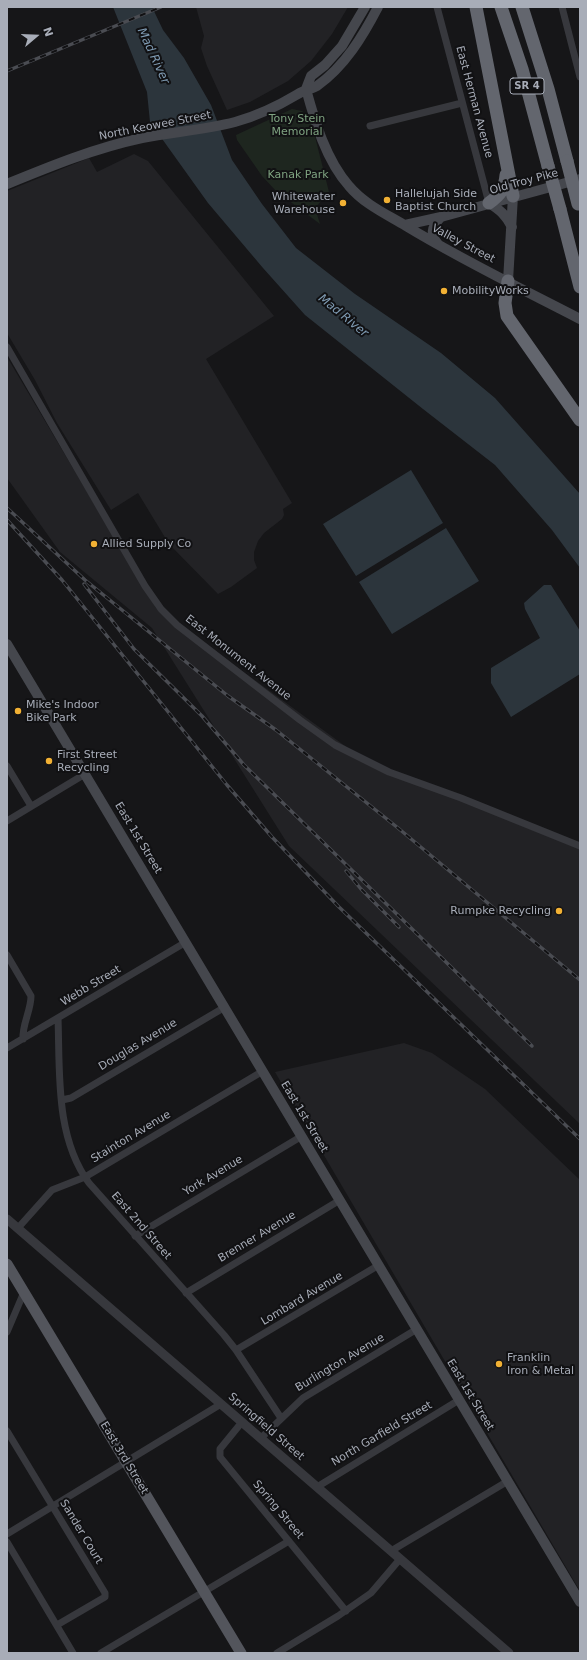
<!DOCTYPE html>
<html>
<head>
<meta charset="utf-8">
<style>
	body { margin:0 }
	#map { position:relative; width:587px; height:1660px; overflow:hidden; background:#161618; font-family:"DejaVu Sans",sans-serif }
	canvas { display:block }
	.frame { position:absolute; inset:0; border:8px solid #a8adb8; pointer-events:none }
	.north { position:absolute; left:16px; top:16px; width:40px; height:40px; -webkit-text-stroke:3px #111113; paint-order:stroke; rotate:71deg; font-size:11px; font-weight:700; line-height:16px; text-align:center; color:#a8adb8 }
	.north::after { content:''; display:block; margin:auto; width:14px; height:18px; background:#a8adb8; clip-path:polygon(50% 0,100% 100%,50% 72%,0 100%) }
</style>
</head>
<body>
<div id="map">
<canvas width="587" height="1660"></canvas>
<div class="frame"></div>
<div class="north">N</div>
</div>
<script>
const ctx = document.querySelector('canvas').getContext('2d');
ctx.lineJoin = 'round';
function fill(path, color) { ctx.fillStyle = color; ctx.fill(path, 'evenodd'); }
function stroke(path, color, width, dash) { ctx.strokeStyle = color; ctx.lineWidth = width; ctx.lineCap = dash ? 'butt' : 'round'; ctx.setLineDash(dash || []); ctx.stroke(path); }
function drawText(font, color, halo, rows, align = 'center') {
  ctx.font = font + ' "DejaVu Sans",sans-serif'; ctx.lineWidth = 4; ctx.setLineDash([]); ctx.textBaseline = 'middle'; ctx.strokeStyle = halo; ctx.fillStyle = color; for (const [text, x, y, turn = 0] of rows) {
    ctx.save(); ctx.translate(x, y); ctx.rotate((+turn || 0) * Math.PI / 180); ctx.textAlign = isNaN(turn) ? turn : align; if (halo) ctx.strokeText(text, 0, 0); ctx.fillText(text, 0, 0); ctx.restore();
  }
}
fill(new Path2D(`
	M196,7H348L332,34L311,61L288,81L250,102L227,110L207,66L201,48L204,36Z
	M134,154L148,161L274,316L206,359L292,503L283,509L284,515L282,519L264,533L258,541L254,552V560L257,568L231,587L218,594L169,544L138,493L111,510L57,423L35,380L7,333V191L89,158L97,172Z
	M7,357L156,608L367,762L580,847V1124L289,846L152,628L60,552L7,478Z
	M404,1043L432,1053L485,1089L580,1180V1591L275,1072Z`), '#222225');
fill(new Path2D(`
	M292,109L302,111L310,117L329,192L315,208L320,224L276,191L262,176L237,140L236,135Z`), '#1e261f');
fill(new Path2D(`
	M113,7H152L163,30L184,58L211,105L232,160L262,204L296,248L355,294L441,353L495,398L580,494V568L552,530L495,465L423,409L305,315L263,268L208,203L150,122L147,92Z
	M411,470L443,523L356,576L323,524Z
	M446,528L479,581L392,634L359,582Z
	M544,585H551L580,631V674L511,717L491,683V668L540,638L525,609L524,603Z`), '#2c353c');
stroke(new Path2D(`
	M437,7L489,203
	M562,7L580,77
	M370,126L462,103
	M7,347L145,586L161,609L177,625L300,720L335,745L389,772L461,798L580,846
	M7,766L31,806
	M7,821L85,774
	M7,955L31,996C31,1011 22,1024 23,1039
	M58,1018C60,1072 55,1137 89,1183L224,1335L236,1350L281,1418
	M7,1048L186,942
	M62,1100L71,1098L225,1007
	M18,1228L52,1190L85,1177L263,1071
	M135,1236L302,1136
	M186,1293L340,1200
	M7,1332L24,1292
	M236,1350L379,1265
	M242,1422L220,1449V1457L346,1611
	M7,1431L105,1593V1597L57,1625
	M261,1438L303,1398L417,1329
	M317,1487L459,1400
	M7,1534L221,1404
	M7,1542L73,1653
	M391,1551L508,1481
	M101,1653L289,1541
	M277,1653L338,1616L371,1593L400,1559`), '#37383d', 7);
stroke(new Path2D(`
	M7,1219L509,1653`), '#37383d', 9);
stroke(new Path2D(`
	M306,89C315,122 326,160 349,186C364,204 386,214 406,226C462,260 522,289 580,319
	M306,89L311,76L325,65L342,46L365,7
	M7,184C51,166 95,148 142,138C172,132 204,130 235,122C257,116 278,106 298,94C304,90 312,89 317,86C345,66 363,36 378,7
	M489,203C500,210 506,215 512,227
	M405,225L441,217L580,179
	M438,244C429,234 432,226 441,217
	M508,281L513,196
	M7,644L580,1602`), '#45474d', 10);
stroke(new Path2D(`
	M7,1264L241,1653`), '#53555c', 11);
stroke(new Path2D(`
	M476,7L513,196
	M501,7L522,69L548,166
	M522,7L548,89L567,161
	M489,203C500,195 505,189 506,175
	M560,209L580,287
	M508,281L505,303L507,316L580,420`), '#63666e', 13);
const rail = new Path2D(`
	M7,71L161,7
	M7,508L85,580L228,696L276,730L398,828L580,980
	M7,520L62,580L227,785L272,837L339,907L580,1139
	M84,584L134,649L202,716L244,765L532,1046
	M346,871L361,889L399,927`);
stroke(rail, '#4a4c52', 3.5);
stroke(rail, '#111113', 2, [6]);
stroke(new Path2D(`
	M567,161L578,204
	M548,166L560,209`), '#63666e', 13);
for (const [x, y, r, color] of [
	[387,200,4,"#f2b134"],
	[343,203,4,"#f2b134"],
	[444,291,4,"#f2b134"],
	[94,544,4,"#f2b134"],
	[18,711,4,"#f2b134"],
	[49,761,4,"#f2b134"],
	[559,911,4,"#f2b134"],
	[499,1364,4,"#f2b134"]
]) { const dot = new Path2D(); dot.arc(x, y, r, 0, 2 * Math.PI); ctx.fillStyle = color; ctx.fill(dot); stroke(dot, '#111113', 1.5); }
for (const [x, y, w] of [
	[527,86,34]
]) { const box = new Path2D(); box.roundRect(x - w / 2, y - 8, w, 16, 3); ctx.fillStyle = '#111113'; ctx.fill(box); stroke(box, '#a8adb8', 1); }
drawText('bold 10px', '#a8adb8', null, [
	["SR 4",527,86]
]);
drawText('11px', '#a8adb8', '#111113', [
	["East Herman Avenue",474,102,75],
	["North Keowee Street",155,126,-11],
	["Old Troy Pike",524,182,-15],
	["Valley Street",463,244,28],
	["East Monument Avenue",238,658,38],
	["East 1st Street",138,838,59],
	["Webb Street",91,986,-31],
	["Douglas Avenue",138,1045,-31],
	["East 1st Street",304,1117,59],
	["Stainton Avenue",131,1137,-31],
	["York Avenue",213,1176,-31],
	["East 2nd Street",141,1226,49],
	["Brenner Avenue",257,1237,-31],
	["Lombard Avenue",302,1299,-31],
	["Burlington Avenue",340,1363,-31],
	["East 1st Street",470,1395,59],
	["Springfield Street",266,1427,41],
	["North Garfield Street",382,1434,-31],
	["East 3rd Street",124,1458,59],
	["Spring Street",278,1510,50],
	["Sander Court",81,1532,59]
]);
drawText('11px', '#7fa381', '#111113', [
	["Tony Stein",297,119],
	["Memorial",297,132],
	["Kanak Park",298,175]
]);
drawText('11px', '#a8adb8', '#111113', [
	["Hallelujah Side",395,194],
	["Baptist Church",395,207],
	["Whitewater",335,197,"right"],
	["Warehouse",335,210,"right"],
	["MobilityWorks",452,291],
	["Allied Supply Co",102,544],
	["Mike's Indoor",26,705],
	["Bike Park",26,718],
	["First Street",57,755],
	["Recycling",57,768],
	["Rumpke Recycling",551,911,"right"],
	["Franklin",507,1358],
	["Iron & Metal",507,1371]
], 'left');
drawText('italic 12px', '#7f9bb3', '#111113', [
	["Mad River",153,56,65],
	["Mad River",343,316,39]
]);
</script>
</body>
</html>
